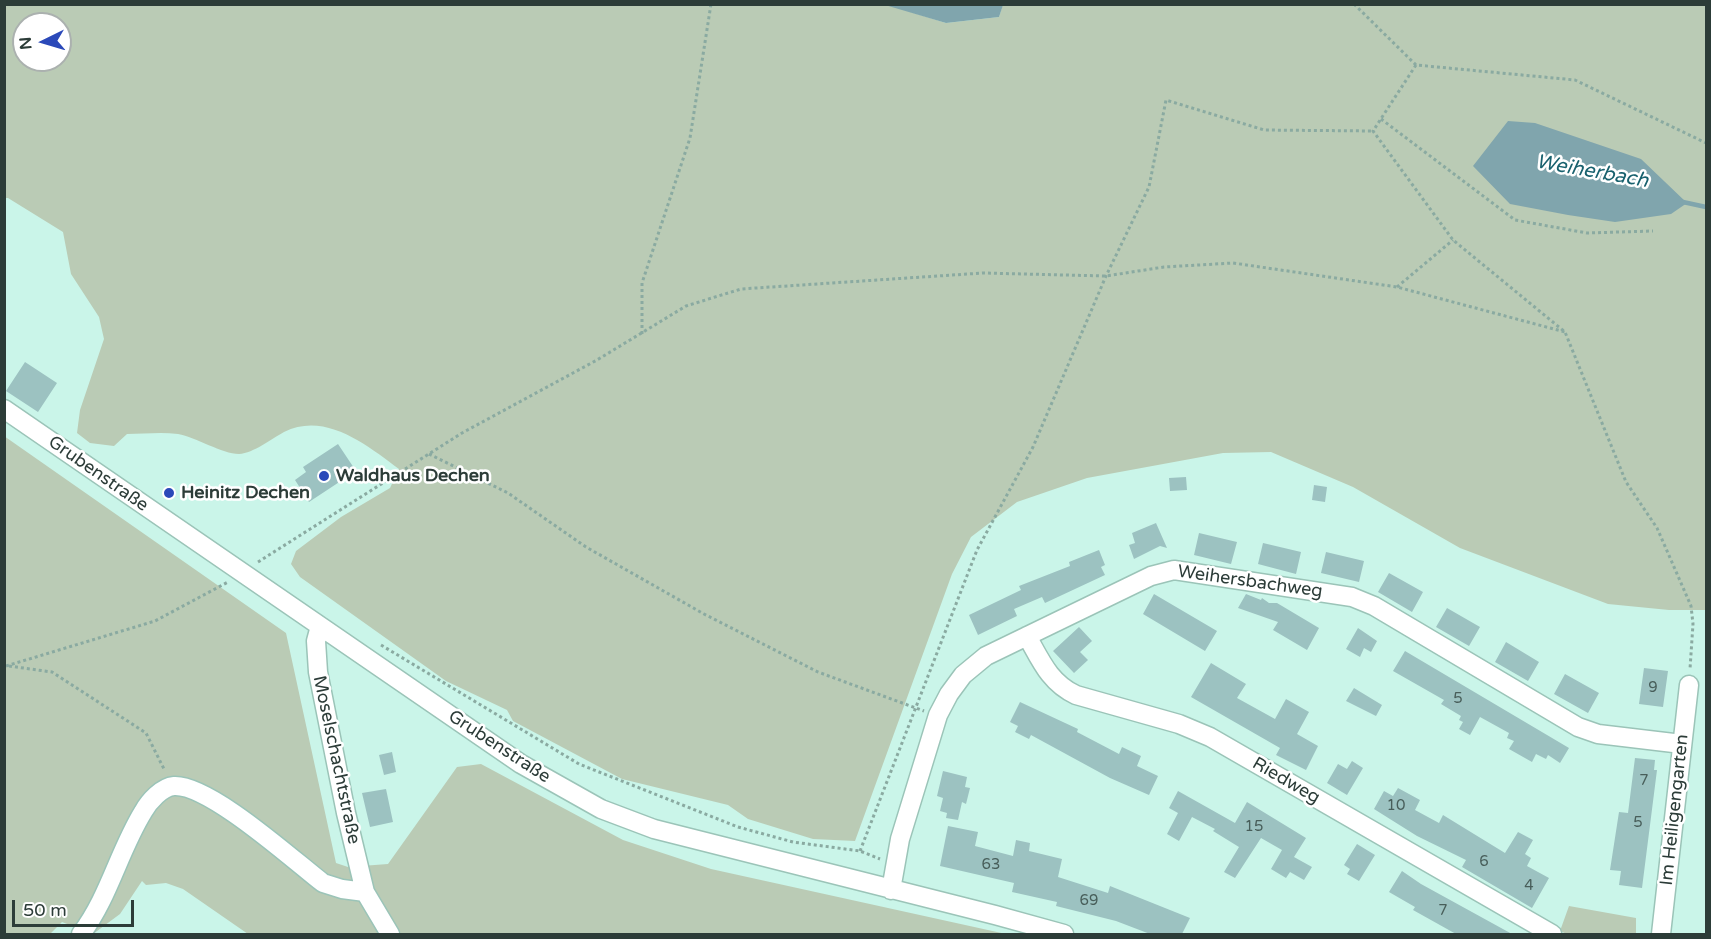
<!DOCTYPE html>
<html>
<head>
<meta charset="utf-8">
<style>
	body { margin:0 }
	#map { position:relative; width:1711px; height:939px; overflow:hidden; background:#caf5e9; font-family:"Varela Round",sans-serif }
	canvas { display:block }
	.frame { position:absolute; inset:0; border:6px solid #2c3c38; pointer-events:none }
	.north { position:absolute; left:12px; top:12px; width:60px; height:60px; box-sizing:border-box; background:#fff; border:2px solid #abb1af; border-radius:50%; rotate:265deg; font-size:16px; font-weight:700; line-height:24px; text-align:center; color:#2c3c38 }
	.north::after { content:''; display:block; margin:auto; width:21px; height:27px; background:#2b49b9; clip-path:polygon(50% 0,100% 100%,50% 72%,0 100%) }
	.scale { position:absolute; left:12px; top:900px; width:122px; height:27px; box-sizing:border-box; border:3px solid #2c3c38; border-top:0; padding-left:8px; font-size:18px; line-height:21px; white-space:nowrap; color:#2c3c38; -webkit-text-stroke:4px #fff; paint-order:stroke }
</style>
</head>
<body>
<div id="map">
<canvas width="1711" height="939"></canvas>
<div class="frame"></div>
<div class="north">N</div>
<div class="scale">50 m</div>
</div>
<script>
const ctx = document.querySelector('canvas').getContext('2d');
ctx.lineJoin = 'round';
function fill(path, color) { ctx.fillStyle = color; ctx.fill(path, 'evenodd'); }
function stroke(path, color, width, dash) { ctx.strokeStyle = color; ctx.lineWidth = width; ctx.lineCap = dash ? 'butt' : 'round'; ctx.setLineDash(dash || []); ctx.stroke(path); }
function drawText(font, color, halo, rows, align = 'center') {
  ctx.font = font + ' "Varela Round",sans-serif'; ctx.lineWidth = 5; ctx.setLineDash([]); ctx.textBaseline = 'middle'; ctx.strokeStyle = halo; ctx.fillStyle = color; for (const [text, x, y, turn = 0] of rows) {
    ctx.save(); ctx.translate(x, y); ctx.rotate((+turn || 0) * Math.PI / 180); ctx.textAlign = isNaN(turn) ? turn : align; if (halo) ctx.strokeText(text, 0, 0); ctx.fillText(text, 0, 0); ctx.restore();
  }
}
fill(new Path2D(`
	M885,4L946,23L999,17L1003,4L1706,5V610H1669L1608,604L1460,548L1353,487L1271,452L1223,453L1087,478L1017,502L971,537L952,574L855,841L813,839L748,819L728,805L622,779L513,721L507,710L446,681L300,577L291,564L296,551L341,517L390,488L399,469C367,445 325,411 284,432C271,439 254,453 239,454C222,454 196,437 178,434C161,432 143,434 127,434L114,446L90,443L77,433L80,410L104,339L99,317L71,274L63,232L8,198H5V5ZM24,24H60V60H24Z
	M4,436L286,633L336,863L348,867L388,864L457,767L481,764L623,840L711,869L1006,934H248L183,889L166,883L146,885L142,881L120,914L93,934L62,922L50,934H5Z
	M1569,906L1636,918V934H1567L1560,931Z`), '#bacbb5');
fill(new Path2D(`
	M885,5H1003L999,17L946,23Z
	M1508,121L1535,123L1641,159L1687,203L1671,214L1615,222L1568,215L1510,204L1473,166Z`), '#80a5ad');
stroke(new Path2D(`
	M1683,202L1706,207`), '#80a5ad', 4.5);
fill(new Path2D(`
	M25,362L57,383L38,412L6,391Z
	M338,444L356,471L309,502L295,480L306,472L303,467Z
	M1186,477L1187,490L1170,491L1169,478Z
	M1314,485L1327,487L1325,502L1312,500Z
	M1156,523L1167,548L1160,546L1134,559L1129,545L1135,543L1132,533Z
	M1199,533L1237,542L1231,564L1194,555Z
	M1263,543L1301,552L1296,574L1258,564Z
	M1099,550L1105,565L1101,567L1105,575L1045,603L1042,597L1014,609L1017,616L978,635L969,615L1021,590L1019,586L1070,566L1069,562Z
	M1326,552L1364,561L1359,582L1321,573Z
	M1389,573L1423,592L1412,612L1378,592Z
	M1154,594L1217,631L1205,651L1143,614Z
	M1246,594L1261,600L1262,598L1269,603H1277L1319,628L1307,650L1273,630L1278,622L1238,608Z
	M1447,608L1480,627L1469,646L1436,627Z
	M1079,627L1092,641L1080,652L1088,660L1074,673L1053,651Z
	M1358,628L1377,641L1371,652L1364,648L1360,657L1346,649Z
	M1506,642L1539,662L1528,681L1495,662Z
	M1405,651L1569,748L1560,763L1548,755L1546,759L1536,754L1532,762L1509,749L1514,741L1507,738L1509,733L1480,717L1470,735L1459,729L1463,722L1459,720L1461,716L1441,704L1444,700L1393,671Z
	M1211,663L1246,684L1237,698L1275,719L1286,699L1309,712L1297,734L1318,746L1306,770L1276,755L1280,748L1191,697Z
	M1644,668L1668,671L1663,707L1639,704Z
	M1565,674L1599,693L1588,713L1554,694Z
	M1354,688L1382,705L1376,716L1346,701Z
	M1020,702L1078,729L1077,732L1119,754L1122,747L1141,756L1137,766L1158,776L1149,795L1110,778L1031,735L1029,739L1015,732L1018,726L1010,722Z
	M392,752L396,772L384,775L379,755Z
	M1635,758L1655,760L1654,770H1657L1642,888L1619,885L1621,871L1610,870L1619,812L1628,813Z
	M1352,761L1363,768L1347,795L1327,783L1338,764L1347,769Z
	M943,771L967,777L965,787L970,788L966,804L962,802L958,820L946,818L947,813L940,811L943,798L937,796Z
	M1398,788L1420,800L1415,810L1439,823L1443,815L1505,853L1518,832L1533,840L1525,854L1531,858L1527,866L1549,878L1532,908L1462,867L1466,860L1417,836L1374,809L1384,791L1393,796Z
	M386,789L393,822L370,827L362,793Z
	M1178,791L1235,823L1247,802L1306,838L1294,857L1312,867L1304,880L1290,872L1286,878L1271,869L1282,850L1261,838L1235,878L1224,872L1239,847L1213,831L1215,829L1192,817L1179,841L1167,834L1178,813L1169,808Z
	M948,826L978,832L975,846L1013,856L1016,840L1030,843L1029,851L1062,859L1058,877L1108,893L1110,886L1190,918L1182,934H1150L1116,921L1056,906L1057,902L1012,892L1014,883L940,866Z
	M1357,844L1375,855L1359,881L1347,874L1350,869L1344,865Z
	M1402,871L1421,884L1512,934H1456L1413,910L1415,907L1389,892Z`), '#9cc2c1');
const minor = new Path2D(`
	M4,409L521,764L601,809L654,829L995,915L1064,934
	M320,626L316,641L318,672L346,813L365,892L390,934
	M1027,636C1041,661 1050,683 1076,695L1179,724L1210,737L1552,934
	M891,890L900,839L938,715L949,694L963,675L986,656L1151,576L1174,570L1352,597L1374,606L1578,727L1598,734L1682,744
	M81,934C109,897 119,851 143,812C149,801 162,787 174,786C209,784 292,859 323,883L342,889L365,892
	M1661,934L1689,685`);
stroke(minor, '#9bc4b8', 21);
stroke(new Path2D(`
	M1354,4L1416,65L1575,80L1706,143
	M1416,65L1373,131L1453,240L1565,332L1626,482L1657,528L1691,606L1693,624L1690,669
	M1381,119L1515,220L1587,233L1653,231
	M1397,287L1453,240
	M642,334V283L690,138L711,4
	M429,454L508,493L586,547L704,614L818,672L924,711
	M258,562L462,433L597,360L686,306L741,289L983,273L1106,276L1164,267L1233,263L1397,287L1565,332
	M381,645L579,764L738,827L793,842L860,851L880,859
	M6,666L155,621L228,582
	M9,666L52,672L146,733L165,771
	M860,851L977,550L1033,447L1106,276L1149,187L1166,100L1264,130L1373,131`), '#8aaaa1', 3, [3, 3]);
stroke(minor, '#fff', 18);
for (const [x, y, r, color] of [
	[324,476,6,"#2b49b9"],
	[169,493,6,"#2b49b9"]
]) { const dot = new Path2D(); dot.arc(x, y, r, 0, 2 * Math.PI); ctx.fillStyle = color; ctx.fill(dot); stroke(dot, '#fff', 2); }
drawText('15px', '#485e5a', null, [
	["9",1653,688],
	["5",1458,699],
	["7",1644,781],
	["10",1396,806],
	["5",1638,823],
	["15",1254,827],
	["6",1484,862],
	["63",991,865],
	["4",1529,886],
	["69",1089,901],
	["7",1443,911]
]);
drawText('18px', '#2c3c38', '#fff', [
	["Grubenstraße",98,474,35],
	["Weihersbachweg",1250,582,8],
	["Grubenstraße",499,747,33],
	["Moselschachtstraße",336,760,78],
	["Riedweg",1286,781,30],
	["Im Heiligengarten",1675,810,-84]
]);
drawText('bold 18px', '#2c3c38', '#fff', [
	["Waldhaus Dechen",336,476],
	["Heinitz Dechen",181,493]
], 'left');
drawText('italic 20px', '#18616e', '#fff', [
	["Weiherbach",1592,172,10]
]);
</script>
</body>
</html>
